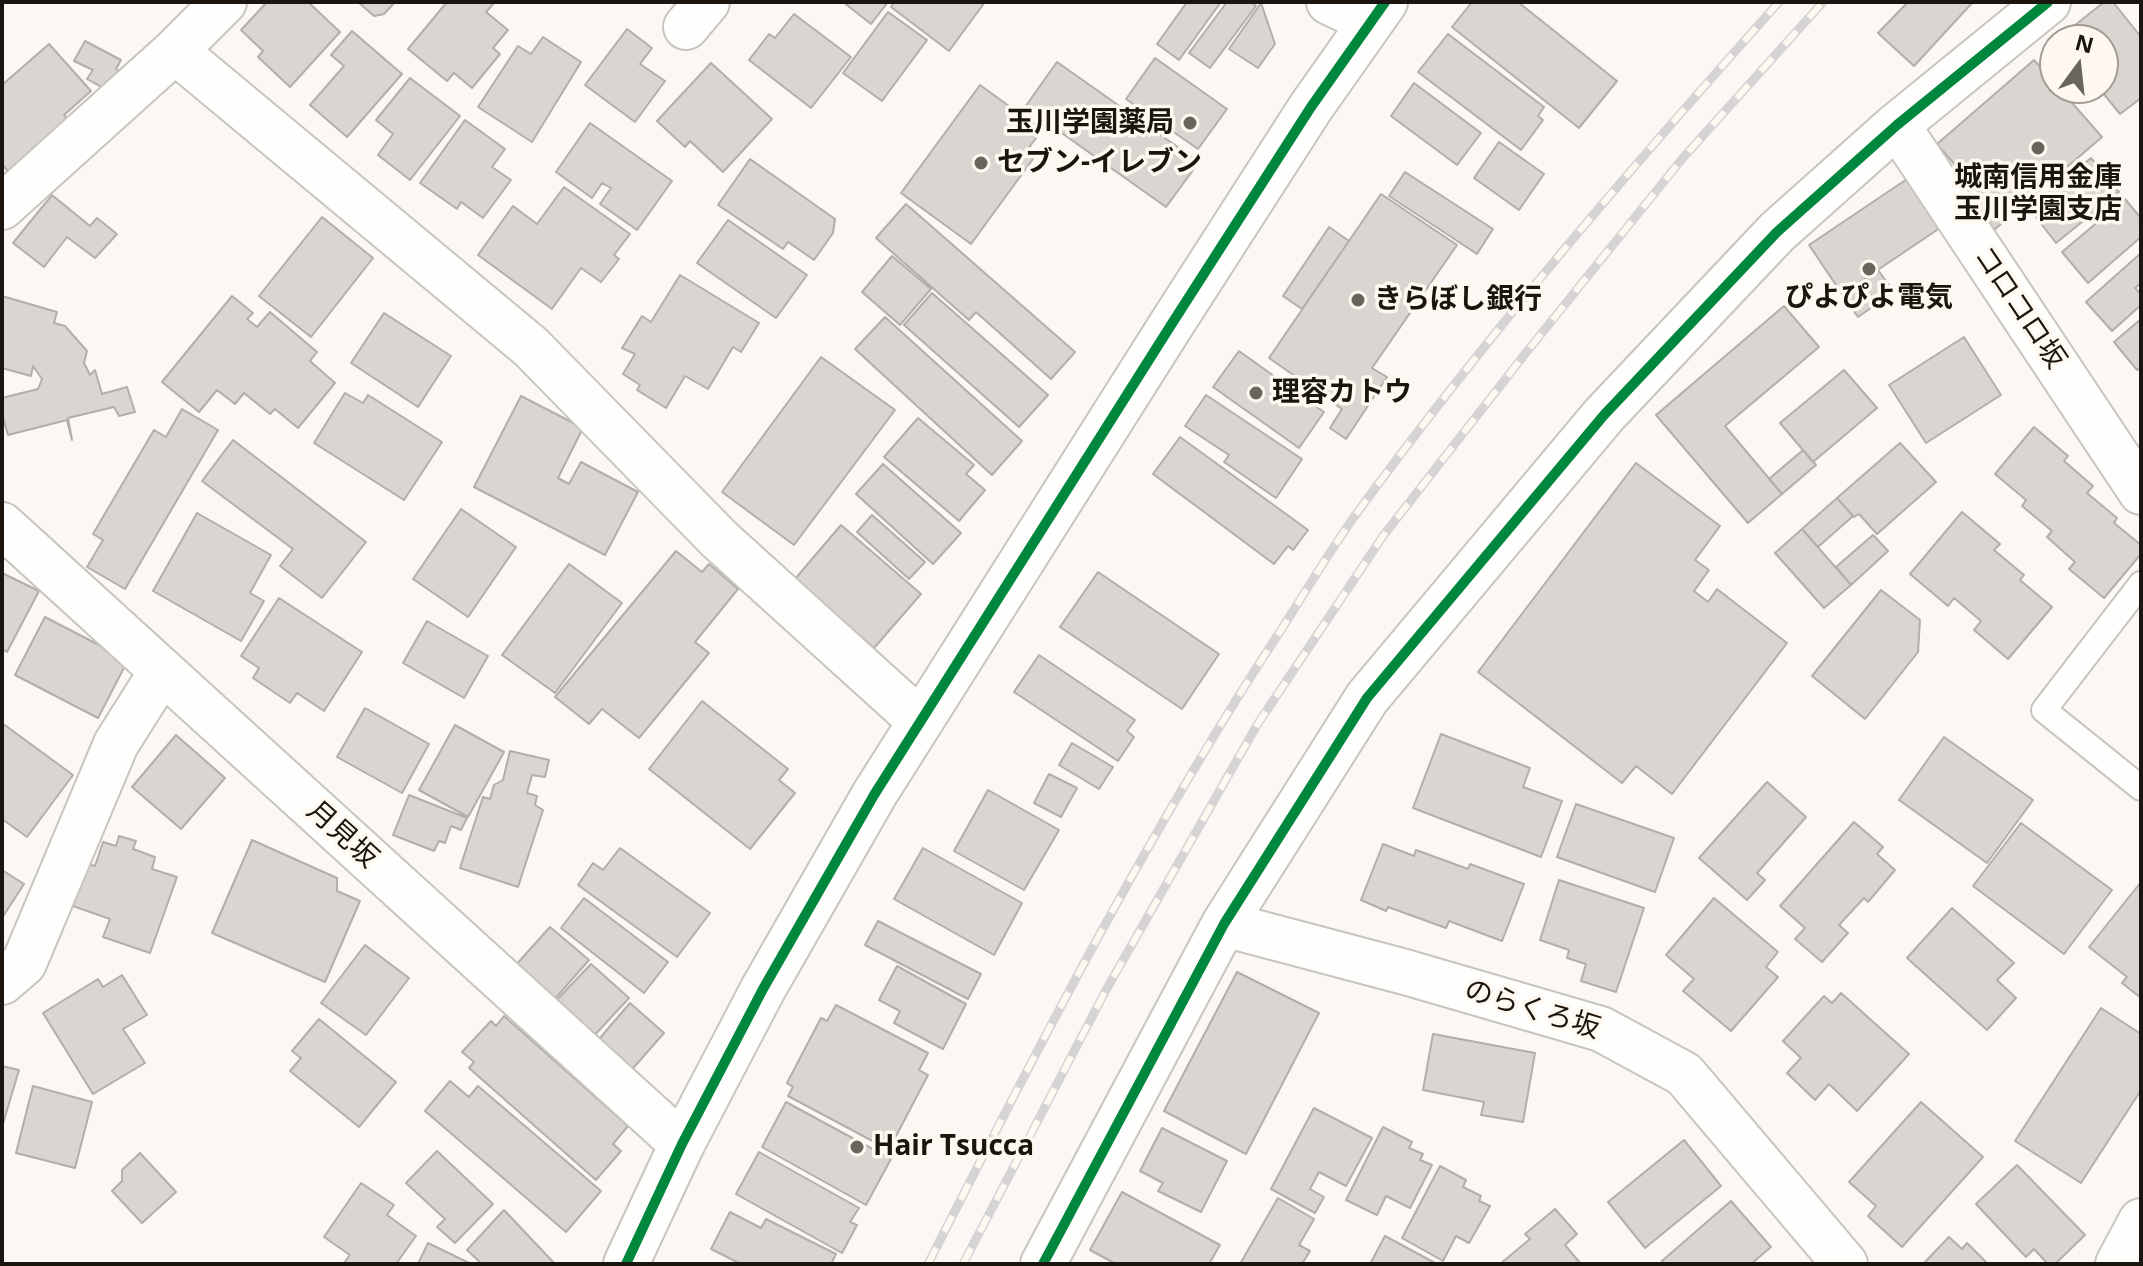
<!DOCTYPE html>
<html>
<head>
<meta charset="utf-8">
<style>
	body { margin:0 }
	#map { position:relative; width:2143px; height:1266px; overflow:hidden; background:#faf7f4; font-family:"Open Sans",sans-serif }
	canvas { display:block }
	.frame { position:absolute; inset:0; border:4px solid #1a150e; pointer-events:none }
	.north { position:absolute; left:2039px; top:24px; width:80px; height:80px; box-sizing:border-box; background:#fef8f0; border:2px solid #a39d96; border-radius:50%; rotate:15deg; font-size:22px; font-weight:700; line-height:32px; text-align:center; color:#1a150e }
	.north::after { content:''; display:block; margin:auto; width:28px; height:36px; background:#68645e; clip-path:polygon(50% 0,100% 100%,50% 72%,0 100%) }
</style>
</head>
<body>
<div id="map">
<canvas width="2143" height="1266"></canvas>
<div class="frame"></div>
<div class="north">N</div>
</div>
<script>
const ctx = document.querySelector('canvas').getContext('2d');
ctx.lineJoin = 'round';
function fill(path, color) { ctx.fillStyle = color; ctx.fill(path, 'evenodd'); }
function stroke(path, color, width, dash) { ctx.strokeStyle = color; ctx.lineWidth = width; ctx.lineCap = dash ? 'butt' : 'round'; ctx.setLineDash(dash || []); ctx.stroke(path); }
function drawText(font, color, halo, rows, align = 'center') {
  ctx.font = font + ' "Open Sans","Noto Sans JP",sans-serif'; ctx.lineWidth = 7; ctx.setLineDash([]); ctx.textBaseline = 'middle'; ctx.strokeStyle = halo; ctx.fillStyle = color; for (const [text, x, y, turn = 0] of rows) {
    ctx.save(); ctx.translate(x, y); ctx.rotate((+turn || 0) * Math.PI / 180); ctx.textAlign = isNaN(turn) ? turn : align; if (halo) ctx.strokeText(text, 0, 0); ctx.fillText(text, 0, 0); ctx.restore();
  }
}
const building = new Path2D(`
	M267,2H308L340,32L290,87L258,57L263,51L241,30Z
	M358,2H395L384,14L374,16Z
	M447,2H495L486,12L508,30L493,48L500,54L472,88L454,73L447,81L408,49Z
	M843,2H888L871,24Z
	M894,2H985L949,51L891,7Z
	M1187,2H1221L1179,60L1157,44Z
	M1227,2H1251L1256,6L1210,68L1189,53Z
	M1472,2H1518L1617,81L1579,128L1452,27Z
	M1908,2H1973L1914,66L1878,33Z
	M2104,2H2113L2141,37V98L2120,114L2099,88H2103V40L2059,38Z
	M1261,3L1275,44L1258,68L1229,49Z
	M888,12L927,40L882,101L843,73Z
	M794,14L851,57L811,108L749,60L769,34L775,38Z
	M627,29L652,48L640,64L665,81L635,122L585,85Z
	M352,31L402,74L347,137L310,105L344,66L331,55Z
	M1448,34L1544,107L1538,116L1543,120L1521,150L1418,72Z
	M543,37L581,62L532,142L478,107L518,46L531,54Z
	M85,41L121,60L116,69L123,73L112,93L87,79L93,70L74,61Z
	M49,44L91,91L64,115L71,123L11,175L2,164V85Z
	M1155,58L1227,109L1198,149L1126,99Z
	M2034,60L2055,84V88H2059L2102,137L1994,230L1971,203L1981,195L1937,144Z
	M1057,62L1199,162L1166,207L1025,107Z
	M711,63L772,119L723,172L690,141L685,147L657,121Z
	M410,78L460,116L410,180L378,155L393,134L376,120Z
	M1414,83L1481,133L1457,165L1391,116Z
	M980,85L1042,130L1025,153L1033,159L971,244L901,193Z
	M465,120L505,149L492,167L511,180L483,218L461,202L457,209L420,183Z
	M590,123L672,181L637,230L600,204L611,188L602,183L592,198L556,172Z
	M1499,142L1544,174L1519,210L1474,178Z
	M2091,158L2119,192L2056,243L2029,208Z
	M750,159L835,219L833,233L814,260L788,242L783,249L718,205Z
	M1405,172L1493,229L1477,254L1389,196Z
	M1907,179L1940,228L1842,294L1809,245Z
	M564,187L630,234L614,255L619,259L601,282L581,268L552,309L478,255L513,206L537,224Z
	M1381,194L1457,245L1372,368L1387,377L1346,439L1330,428L1342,409L1269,358Z
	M52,195L90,226L97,218L117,234L95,258L67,237L44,267L13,243Z
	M2125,199L2141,218V237L2088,283L2062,252Z
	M906,204L1075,352L1051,379L976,312L969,320L876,238Z
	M322,217L373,258L311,337L259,296Z
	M728,220L807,275L776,318L697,263Z
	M1329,227L1349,241L1302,309L1283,296Z
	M2141,253V283L2135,288L2141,294V305L2112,331L2086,302Z
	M892,256L931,289L900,325L862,292Z
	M1878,270L1894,292L1858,317L1842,294Z
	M680,275L759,323L741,352L733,347L708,389L685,376L666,408L637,390L640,385L623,374L635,354L622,348L642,316L651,322Z
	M932,293L1048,395L1019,427L904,325Z
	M2,296L57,312L54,323L65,326L87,351L84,363L90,375L95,370L102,394L127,387L135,412L119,416L114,407L68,418L72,440L67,420L8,435L2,414V398L38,389L42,379L33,366L31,376L2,368Z
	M232,296L253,313L247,319L257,327L270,312L317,352L310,361L335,383L298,428L275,409L270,414L244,393L235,404L217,390L199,412L162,382Z
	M1784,306L1819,347L1725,426L1782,494L1748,523L1656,415Z
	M384,313L451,356L418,407L351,363Z
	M885,317L1022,441L992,475L855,349Z
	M2141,319V367L2137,370L2114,342Z
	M1964,337L2001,395L1926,443L1889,385Z
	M1239,351L1324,412L1299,448L1213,387Z
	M821,357L895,410L794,545L722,492Z
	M1844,370L1877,408L1813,462L1780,423Z
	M345,393L363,403L368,395L442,442L404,500L314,443Z
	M1206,395L1302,459L1276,498L1224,462L1229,455L1185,426Z
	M521,396L583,428L558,478L569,484L581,462L638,492L605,555L474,487Z
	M182,409L218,430L125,589L87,567L103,540L93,534L154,430L166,437Z
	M918,418L974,465L966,474L985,490L959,521L884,457Z
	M2034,427L2068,456L2064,461L2093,486L2087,493L2117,518L2114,523L2141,545V554L2104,598L2069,569L2075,562L2047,537L2052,531L2022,506L2026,500L1995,474Z
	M1180,437L1308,530L1293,550L1288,546L1274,564L1153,474Z
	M233,440L366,542L322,598L280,566L293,549L202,481Z
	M1900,443L1936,482L1877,534L1859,514L1854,517L1837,498Z
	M1803,450L1816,465L1782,494L1769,479Z
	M1636,463L1720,526L1695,560L1709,570L1694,591L1708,602L1717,589L1787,643L1672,794L1636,766L1622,783L1478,672Z
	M883,464L961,533L933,564L856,494Z
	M1837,498L1853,516L1818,547L1802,529Z
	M461,509L516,547L468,617L413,579Z
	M1962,512L2000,544L1994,550L2024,575L2020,580L2052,607L2008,659L1974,630L1981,621L1954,598L1948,606L1910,574Z
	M197,513L271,555L250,593L264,601L241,641L153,591Z
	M872,515L925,562L909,579L857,532Z
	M841,525L921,594L874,648L795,579Z
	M1802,529L1851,585L1824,608L1775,553Z
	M1873,535L1888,551L1851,585L1836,567Z
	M676,551L702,572L709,564L738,589L695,642L709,653L639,738L602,709L589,724L555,697Z
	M569,564L622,603L555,693L502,655Z
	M1098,572L1219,654L1182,709L1060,627Z
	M2,573L39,591L7,652L2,649Z
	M1881,590L1920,620L1918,652L1865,719L1812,676Z
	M279,598L362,652L324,711L297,693L290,703L253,678L259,668L241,656Z
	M45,617L128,660L98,718L15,675Z
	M427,621L488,656L464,698L403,663Z
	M1039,655L1135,720L1127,731L1134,737L1118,761L1014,692Z
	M702,701L788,769L779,780L795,793L750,849L649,769Z
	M365,708L429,744L402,793L337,757Z
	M2,723L73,775L27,837L2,819Z
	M455,725L504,752L468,817L419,790Z
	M1441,734L1530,768L1523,787L1562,801L1541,857L1413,808Z
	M176,735L225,778L181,829L132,787Z
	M1944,737L2033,800L1987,863L1899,800Z
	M1072,743L1113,767L1099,789L1059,765Z
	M510,751L549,760L545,777L532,775L527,793L537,796L535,805L543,810L518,887L460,868L483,797L490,799L494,785L503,780Z
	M1049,774L1077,788L1061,817L1034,803Z
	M1767,782L1806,817L1757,873L1765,880L1747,900L1699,858Z
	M988,790L1059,830L1024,890L954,851Z
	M409,795L467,818L461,830L451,826L445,843L439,841L434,851L393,835Z
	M1576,804L1674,838L1655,892L1557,857Z
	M1854,822L1883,847L1877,854L1895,870L1868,902L1864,898L1839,925L1848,933L1822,962L1795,939L1805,928L1780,906Z
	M2021,823L2112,890L2064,954L1973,886Z
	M119,836L136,841L133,849L155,857L152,869L177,877L150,953L103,937L110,919L67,904L82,862L95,866L103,842L116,846Z
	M252,840L337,878V891L360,901L325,982L212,933Z
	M1383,844L1414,856L1416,850L1468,869L1470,864L1524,884L1502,941L1449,921L1446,928L1388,907L1386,911L1361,900Z
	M620,848L710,913L677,957L578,885L593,863L603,870Z
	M923,848L1022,903L994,955L894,899Z
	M2,870L24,884L2,918Z
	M1559,880L1644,908L1616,992L1581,981L1586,964L1567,958L1569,950L1540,940Z
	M2141,882V998L2122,983L2127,977L2089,947Z
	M584,898L668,962L644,993L561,928Z
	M1714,898L1778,952L1766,967L1778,977L1731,1031L1683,991L1694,979L1666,955Z
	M1952,908L2014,963L1997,980L2016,998L1987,1030L1907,958Z
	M878,921L981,974L968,999L865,945Z
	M550,927L589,960L553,1001L514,967Z
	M365,945L409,978L366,1035L321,1003Z
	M591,964L629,998L591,1039L553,1004Z
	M897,966L966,1004L943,1049L894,1023L900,1011L879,1000Z
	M1237,972L1319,1013L1246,1154L1164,1111Z
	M122,975L147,1015L123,1029L145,1063L93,1094L43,1013L98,979L103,987Z
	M1841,993L1909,1054L1857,1111L1829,1084L1815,1100L1787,1073L1801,1058L1783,1041L1824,996L1832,1003Z
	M630,1003L664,1033L628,1074L594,1045Z
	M836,1005L928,1053L919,1070L928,1075L894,1140L885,1136L880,1145L788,1096L793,1087L787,1083L821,1018L827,1021Z
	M2101,1008L2141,1034V1090L2081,1183L2015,1141Z
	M504,1016L628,1126L613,1144L621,1151L596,1180L469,1068L474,1062L462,1052L491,1021L496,1026Z
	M319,1019L396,1082L359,1127L290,1071L301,1058L292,1051Z
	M1433,1034L1535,1053L1523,1122L1481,1115L1484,1102L1423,1090Z
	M2,1066L19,1070L2,1127Z
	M450,1081L469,1097L478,1086L601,1191L566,1232L425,1111Z
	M33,1086L92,1102L75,1168L16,1153Z
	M786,1102L891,1159L866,1205L762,1147Z
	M1921,1102L1983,1157L1902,1247L1868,1216L1876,1206L1849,1182Z
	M1314,1108L1372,1138L1346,1186L1319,1172L1310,1189L1324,1197L1315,1213L1271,1189Z
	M1383,1127L1412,1142L1409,1148L1423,1154L1420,1160L1432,1165L1410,1208L1386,1196L1377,1215L1346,1200Z
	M1162,1128L1227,1161L1201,1212L1158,1191L1163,1183L1140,1171Z
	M1684,1140L1721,1186L1645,1248L1608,1202Z
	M437,1151L493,1204L455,1243L437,1227L445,1219L406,1183Z
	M759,1152L859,1208L850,1222L857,1225L842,1253L736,1194Z
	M140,1153L176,1192L142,1223L112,1191L122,1181V1170Z
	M2017,1165L2085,1235L2055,1264H2048L2034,1249L2026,1257L1976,1204Z
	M1440,1166L1466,1180L1463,1187L1481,1196L1479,1201L1490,1206L1469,1243L1456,1236L1443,1261L1402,1238Z
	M361,1183L394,1205L387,1215L416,1236L396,1264H343L350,1255L324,1237Z
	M1122,1192L1220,1245L1209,1264H1116L1090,1250Z
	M1278,1198L1314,1219L1299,1245L1310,1251L1302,1264H1240Z
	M1731,1201L1771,1247L1751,1264H1665L1662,1261Z
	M1555,1209L1577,1234L1565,1245L1581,1264H1500L1530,1239L1525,1234Z
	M504,1210L555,1264H482L467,1250Z
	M730,1212L761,1228L766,1219L836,1254L831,1264H741L711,1249Z
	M1385,1236L1435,1263L1370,1264Z
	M1949,1237L1962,1249L1967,1243L1988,1264H1923Z
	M428,1243L469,1263V1264H418Z`);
fill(building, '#dad5d1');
stroke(building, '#b2aea9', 2);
const service = new Path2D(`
	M2141,584L2044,710L2141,788`);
const minor = new Path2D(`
	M1329,2L1370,22
	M686,27L707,2
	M175,51L531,347L719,539L920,721
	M1897,125L2141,492
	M2,207L175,51L224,2
	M2,525L682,1144
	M1224,924L1405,972L1601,1029L1684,1074L1845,1264
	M2,982L24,963L116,744L162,671
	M1043,1264L1224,924L1367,698L1604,415L1777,232L1897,125L2048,2
	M2118,1264L2141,1221`);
const tertiary = new Path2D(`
	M626,1264L682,1144L763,989L874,795L1171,325L1311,107L1385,2`);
stroke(service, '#c8c4bf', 28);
stroke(minor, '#c8c4bf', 48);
stroke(tertiary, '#c8c4bf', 48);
stroke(service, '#fefefd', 24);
stroke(minor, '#fefefd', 44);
stroke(tertiary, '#fefefd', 44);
const rail = new Path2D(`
	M928,1264C1038,1047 1149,830 1283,627C1306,590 1329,553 1354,517C1485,337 1631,168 1779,2
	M963,1264L1106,990L1257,725L1383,536L1525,354L1682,159L1823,2`);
stroke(rail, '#d5d3d3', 9);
stroke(rail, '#fef8f0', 6, [18]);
stroke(new Path2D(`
	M626,1264L682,1144L763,989L874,795L1171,325L1311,107L1385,2
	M1043,1264L1224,924L1367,698L1604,415L1777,232L1897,125L2048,2`), '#00873e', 10);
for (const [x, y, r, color] of [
	[1190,123,8,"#68645e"],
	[2038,148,8,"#68645e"],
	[981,163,8,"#68645e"],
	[1869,269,8,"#68645e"],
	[1358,300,8,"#68645e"],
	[1256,393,8,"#68645e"],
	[857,1147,8,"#68645e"]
]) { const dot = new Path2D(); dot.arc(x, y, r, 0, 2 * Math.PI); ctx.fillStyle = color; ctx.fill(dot); stroke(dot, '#fef8f0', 3); }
drawText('bold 28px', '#1a150e', '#fef8f0', [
	["玉川学園薬局",1174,123,"right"],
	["セブン-イレブン",997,163],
	["城南信用金庫",2038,178,"center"],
	["玉川学園支店",2038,210,"center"],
	["ぴよぴよ電気",1869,298,"center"],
	["きらぼし銀行",1374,300],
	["理容カトウ",1272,393],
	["Hair Tsucca",873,1147]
], 'left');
drawText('28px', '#1a150e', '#fef8f0', [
	["コロコロ坂",2019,308,56],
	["月見坂",342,835,42],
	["のらくろ坂",1532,1010,17]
]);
</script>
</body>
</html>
